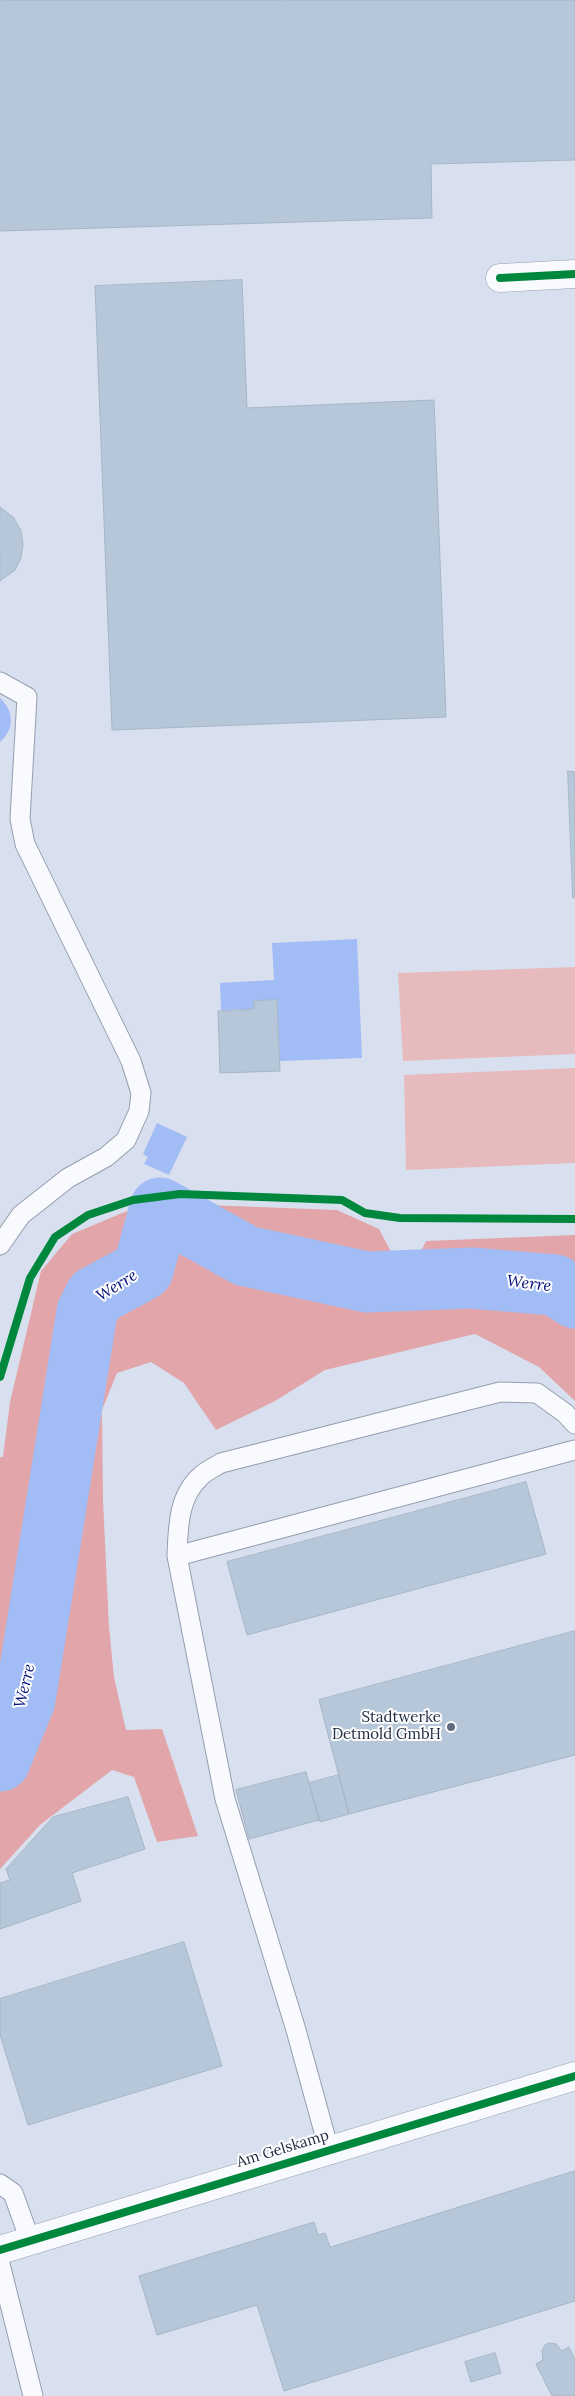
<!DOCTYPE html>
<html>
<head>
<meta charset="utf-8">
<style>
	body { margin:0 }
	canvas { display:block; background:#d8e0ef }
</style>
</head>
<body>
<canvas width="575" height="2396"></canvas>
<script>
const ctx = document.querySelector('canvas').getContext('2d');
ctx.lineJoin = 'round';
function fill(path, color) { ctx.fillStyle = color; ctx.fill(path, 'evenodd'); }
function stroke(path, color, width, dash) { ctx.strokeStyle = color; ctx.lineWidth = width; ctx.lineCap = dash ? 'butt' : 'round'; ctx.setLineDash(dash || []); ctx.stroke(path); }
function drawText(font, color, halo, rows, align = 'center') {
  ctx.font = font + ' Lora,serif'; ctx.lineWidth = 4; ctx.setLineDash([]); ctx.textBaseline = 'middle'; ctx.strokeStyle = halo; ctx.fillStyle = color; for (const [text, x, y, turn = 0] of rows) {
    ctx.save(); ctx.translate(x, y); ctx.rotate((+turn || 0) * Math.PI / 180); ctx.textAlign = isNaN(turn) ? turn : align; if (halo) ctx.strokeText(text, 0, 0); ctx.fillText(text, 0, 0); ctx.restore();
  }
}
fill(new Path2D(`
	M575,967V1054L403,1061L398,973Z
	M575,1068V1163L406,1170L404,1075Z`), '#e7bbbe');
fill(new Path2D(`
	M208,1205L337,1210L379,1229L397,1263L416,1262L426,1241L575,1235V1401L539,1367L475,1334L325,1370L275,1401L216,1430L184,1383L151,1362L117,1373L102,1410L103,1500L109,1627L114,1677L126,1730L162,1729L198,1836L157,1842L134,1777L112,1770L40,1825L0,1869V1457H3L10,1402L41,1271L72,1234L132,1209Z`), '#e2a6aa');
fill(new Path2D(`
	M0,698C14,711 15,729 0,742Z
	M357,939L362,1058L280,1061L277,1000L254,1001V1009L221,1010L220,983L274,980L272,943Z
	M157,1123L187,1137L169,1175L144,1164L148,1157L143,1154Z`), '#a2bcf5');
stroke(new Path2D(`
	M0,1761L25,1700L87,1312L95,1296L143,1270L160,1208L246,1256L367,1282L471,1278L555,1285L575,1298`), '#a2bcf5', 61);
const building = new Path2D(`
	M0,0H575V160L431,164L432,218L0,231Z
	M242,280L247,408L434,400L446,717L112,730L95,286Z
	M0,507L14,518L21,531L23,545L21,558L15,570L0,581Z
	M568,771L575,772V897L573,898Z
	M277,1000L280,1071L220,1073L218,1011L254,1009V1001Z
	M526,1482L546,1554L247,1635L227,1562Z
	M575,1631V1755L349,1814L319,1700Z
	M306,1772L319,1820L249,1839L236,1790Z
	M339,1775L349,1814L320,1822L309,1783Z
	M128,1797L145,1849L72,1873L81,1901L0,1929V1883L10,1880L6,1869L53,1817Z
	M184,1942L222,2066L28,2125L0,2035V1999Z
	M575,2171V2301L284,2391L257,2305L157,2335L139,2276L314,2222L318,2235L325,2233L330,2247Z
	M550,2343L556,2344L562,2351L569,2347L575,2359V2396H552L536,2364L543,2360L542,2351L545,2345Z
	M495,2353L501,2373L471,2382L465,2362Z`);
fill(building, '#b5c7d9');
stroke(building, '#a6b6c6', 1);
const service = new Path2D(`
	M0,682L27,697L20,819L25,844L131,1061L141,1093L139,1111L126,1140L106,1157L68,1178L21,1215L0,1245
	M177,1556L575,1450
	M329,2150L296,2030L225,1799L177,1556C178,1528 178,1496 201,1476C207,1470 215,1467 221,1463L500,1392L537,1393L565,1413L575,1424
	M0,2184L13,2193L30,2240
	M0,2264L33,2396`);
const minor = new Path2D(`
	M500,278L575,274`);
const tertiary = new Path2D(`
	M0,2250L575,2076`);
stroke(service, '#959db0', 21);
stroke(minor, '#959db0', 29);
stroke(tertiary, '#959db0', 29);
stroke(service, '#f9fafd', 19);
stroke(minor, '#f9fafd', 28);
stroke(tertiary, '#f9fafd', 28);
stroke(new Path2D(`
	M500,278L575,274
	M0,1377L30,1278L55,1237L88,1215L133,1200L180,1194L342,1200L365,1213L400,1218L575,1219
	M0,2250L575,2076`), '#00873e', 8);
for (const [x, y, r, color] of [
	[451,1727,5,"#616c81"]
]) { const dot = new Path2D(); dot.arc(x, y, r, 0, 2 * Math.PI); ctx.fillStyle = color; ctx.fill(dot); stroke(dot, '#fdfdfd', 2); }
drawText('15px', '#212d46', '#fdfdfd', [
	["Stadtwerke",441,1718],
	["Detmold GmbH",441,1735]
], 'right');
drawText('15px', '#212d46', '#fdfdfd', [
	["Am Gelskamp",283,2149,-17]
]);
drawText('italic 16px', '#01107c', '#fdfdfd', [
	["Werre",529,1284,7],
	["Werre",117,1286,-32],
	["Werre",25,1686,-77]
]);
</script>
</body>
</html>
